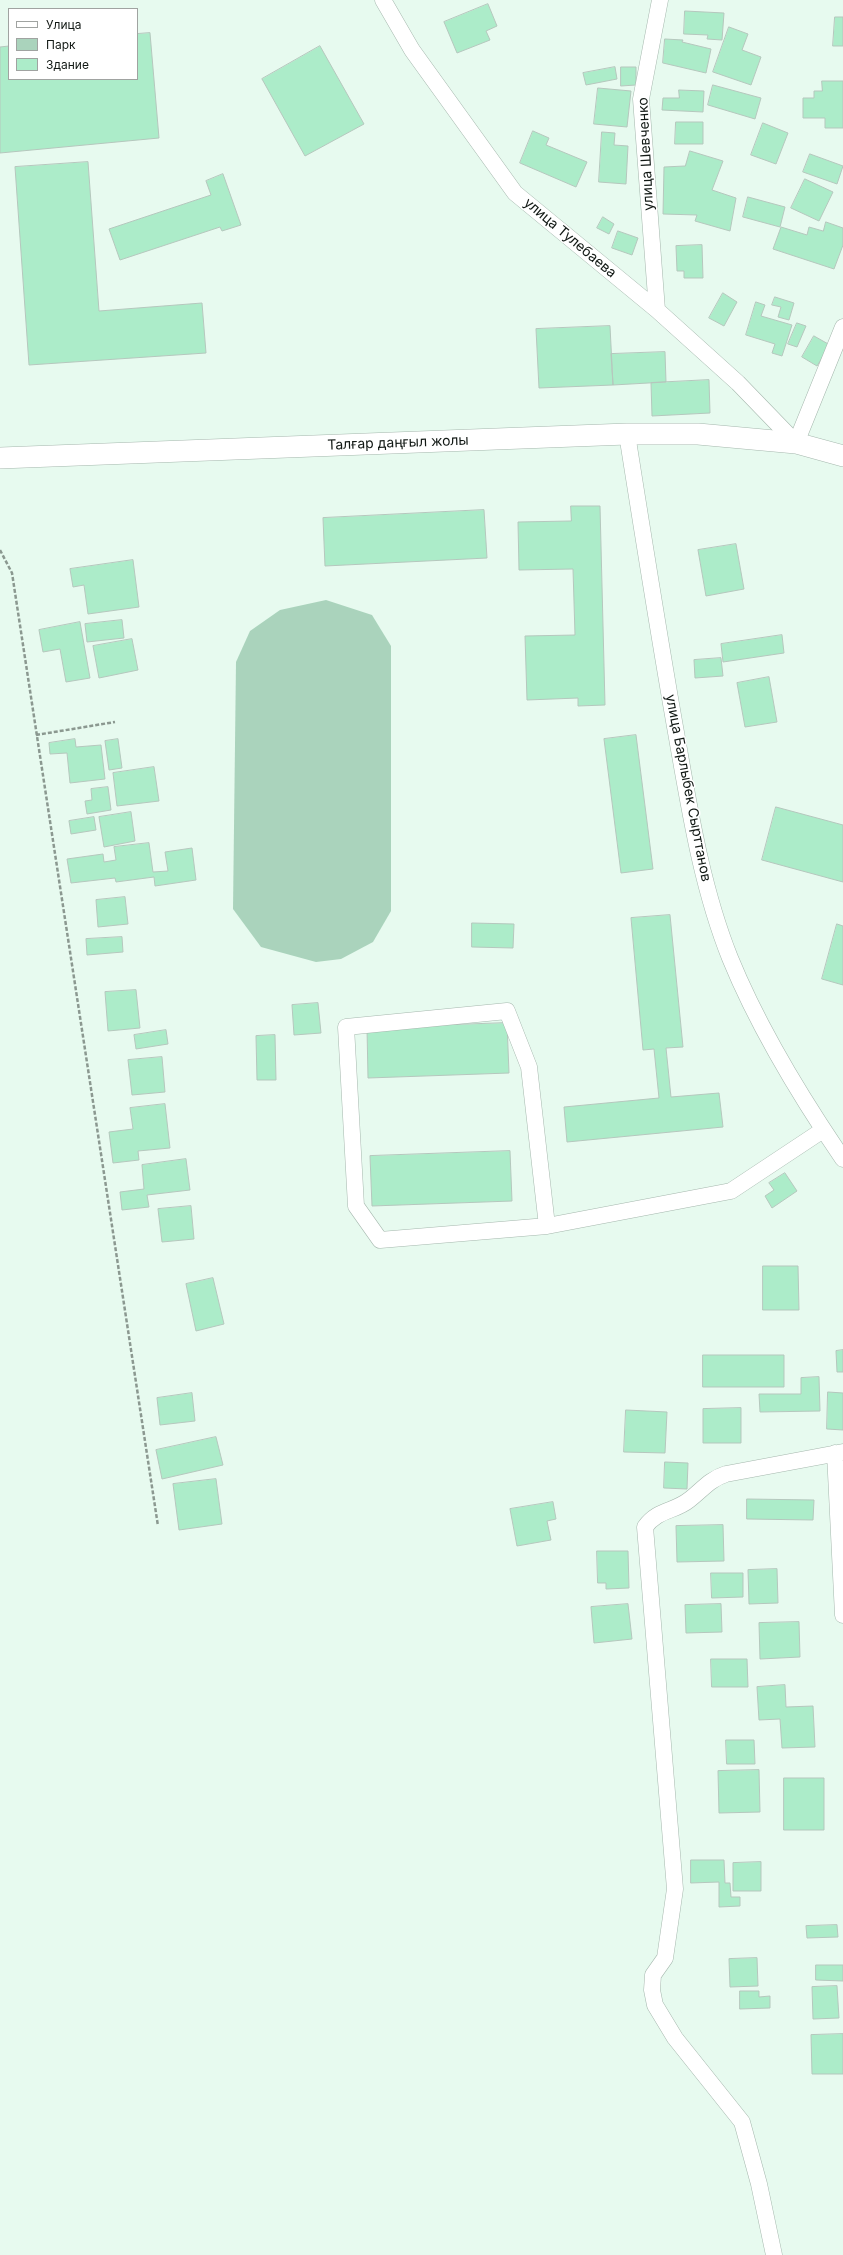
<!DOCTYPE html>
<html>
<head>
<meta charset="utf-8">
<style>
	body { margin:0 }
	#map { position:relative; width:843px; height:2255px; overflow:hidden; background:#e7faef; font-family:Inter,sans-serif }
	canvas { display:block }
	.legend { position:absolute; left:8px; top:8px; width:130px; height:72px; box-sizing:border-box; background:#fff; border:1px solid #a0a3a1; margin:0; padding:5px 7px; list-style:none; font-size:12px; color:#111814 }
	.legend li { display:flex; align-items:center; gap:8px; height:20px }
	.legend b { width:20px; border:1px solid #a0a3a1 }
</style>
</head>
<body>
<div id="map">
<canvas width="843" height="2255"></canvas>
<ul class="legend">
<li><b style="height:5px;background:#fff"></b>Улица</li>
<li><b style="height:11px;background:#aad3bc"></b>Парк</li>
<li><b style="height:11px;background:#acecc9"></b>Здание</li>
</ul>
</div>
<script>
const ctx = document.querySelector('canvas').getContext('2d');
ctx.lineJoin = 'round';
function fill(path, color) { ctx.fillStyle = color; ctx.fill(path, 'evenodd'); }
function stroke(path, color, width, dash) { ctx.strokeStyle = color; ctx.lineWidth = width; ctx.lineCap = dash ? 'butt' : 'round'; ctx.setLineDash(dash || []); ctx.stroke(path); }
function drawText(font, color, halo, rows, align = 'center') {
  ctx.font = font + ' Inter,sans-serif'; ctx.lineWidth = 3; ctx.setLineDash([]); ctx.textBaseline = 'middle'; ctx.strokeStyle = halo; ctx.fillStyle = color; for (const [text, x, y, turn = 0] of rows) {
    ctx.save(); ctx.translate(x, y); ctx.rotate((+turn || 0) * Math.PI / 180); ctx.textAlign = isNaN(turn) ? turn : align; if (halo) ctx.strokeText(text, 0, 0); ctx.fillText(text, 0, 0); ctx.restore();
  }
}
fill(new Path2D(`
	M326,600L372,615L391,646V911L373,942L341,959L316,962L261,947L233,909L236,662L250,631L280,610Z`), '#aad3bc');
const building = new Path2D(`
	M488,4L497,26L486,31L490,40L457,53L444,22Z
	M685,11L724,13L722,40L707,39L708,35L684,34Z
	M835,17H843V46H833Z
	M729,27L748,34L742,50L761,57L751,85L713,72Z
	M150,33L159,138L0,153V47L9,46V79H137V34Z
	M665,39L683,40L682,42L711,49L706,73L663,63Z
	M320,46L364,124L305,156L262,79Z
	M615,67L617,79L586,85L583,73Z
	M621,67H636V85L621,86Z
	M822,81H843V128H825V118H803V98H814V91H822Z
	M713,85L761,98L755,119L708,105Z
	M598,88L631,91L627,127L594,124Z
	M679,90L704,91L703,112L662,110L663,98H679Z
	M676,122H703V144H675Z
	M763,123L788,133L776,164L751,155Z
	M533,131L549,138L546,145L587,162L576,187L520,163Z
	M602,132L615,133L614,145L628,146L626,184L599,182Z
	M690,151L723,161L712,190L736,198L730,231L695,221L697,215L663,214L664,167L685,166Z
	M810,154L843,166L837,184L803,172Z
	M88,162L99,311L202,303L206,353L29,365L15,167Z
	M223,174L241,225L222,231L220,227L120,260L109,229L211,195L206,181Z
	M805,179L833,192L819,221L791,208Z
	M748,197L785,207L780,227L743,217Z
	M603,217L614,224L609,234L597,228Z
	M826,222L843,228V245L834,269L773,249L781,227L807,235L809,227L823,231Z
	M618,231L638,238L632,255L612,248Z
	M702,245L703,278H684V271H677L676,246Z
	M723,293L737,302L724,326L709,318Z
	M775,297L794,303L789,320L778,317L781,307L772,305Z
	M756,302L765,305L761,316L792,325L782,356L772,353L775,344L746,335Z
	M797,323L806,326L797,347L788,344Z
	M610,326L613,385L539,388L536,329Z
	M814,336L830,345L817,366L802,357Z
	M665,352L666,382L613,385L611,354Z
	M709,380L710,413L652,416L651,383Z
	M571,506H600L605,705L578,706V698L527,700L525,636L575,635L573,569L519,570L518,522L571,521Z
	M484,510L487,558L325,566L323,518Z
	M736,544L744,589L706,596L698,550Z
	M133,560L139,607L88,614L84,585L73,587L70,569Z
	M122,620L124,638L87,642L85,624Z
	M80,622L90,678L66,682L60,649L43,652L39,630Z
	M782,635L784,653L723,662L721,644Z
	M132,639L138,670L99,678L93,646Z
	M721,658L723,676L695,678L694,660Z
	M769,677L777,722L745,727L737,683Z
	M636,735L653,869L621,873L604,739Z
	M75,739L76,747L101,745L105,779L70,783L67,753L50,754L49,743Z
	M118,739L122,768L109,770L105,741Z
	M154,767L159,801L117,806L113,773Z
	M108,787L111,810L87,814L85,801L92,800L91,789Z
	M776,807L843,825V882L762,860Z
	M131,812L135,841L104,847L99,817Z
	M94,817L96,830L71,834L69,821Z
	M149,843L153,872L168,871L165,852L192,848L196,880L155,886L154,877L116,882L115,878L71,883L67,859L103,854L104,862L116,860L114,847Z
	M125,897L128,924L98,927L96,900Z
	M670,915L683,1047L666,1048L671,1097L719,1093L723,1127L567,1142L564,1107L659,1098L654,1049L643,1050L631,918Z
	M472,923L514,924L513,948L472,947Z
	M837,924L843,926V985L822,979Z
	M122,937L123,952L87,955L86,939Z
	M136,990L140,1028L108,1031L105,992Z
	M318,1003L321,1033L294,1035L292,1005Z
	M507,1023L509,1073L368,1078L367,1028Z
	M166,1030L168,1044L136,1049L134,1035Z
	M275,1035L276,1080H257L256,1036Z
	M162,1057L165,1092L132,1095L128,1060Z
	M165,1104L170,1148L138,1151L139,1160L113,1163L109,1132L133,1129L130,1108Z
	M510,1151L512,1201L372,1206L370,1156Z
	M186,1159L190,1190L147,1195L149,1207L122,1210L120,1192L144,1189L142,1165Z
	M785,1173L797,1191L772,1208L765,1196L774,1190L769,1183Z
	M191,1206L194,1239L162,1242L158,1209Z
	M763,1266H798L799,1310H763Z
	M213,1278L224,1324L196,1331L186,1284Z
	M843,1350V1372H837L836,1351Z
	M703,1355H784V1387H703Z
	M819,1377L820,1411L760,1412L759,1394H801V1378Z
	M828,1392L843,1393V1430L827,1429Z
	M192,1393L195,1421L160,1425L157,1398Z
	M741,1408V1443H703V1409Z
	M626,1410L667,1412L665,1453L624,1452Z
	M216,1437L223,1465L162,1479L156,1450Z
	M665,1462L688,1463L687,1489L664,1488Z
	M216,1479L222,1524L179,1530L173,1484Z
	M747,1499L814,1500L813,1520L747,1519Z
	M553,1502L556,1519L547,1521L551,1540L517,1546L510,1509Z
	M723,1525L724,1561L677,1562L676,1526Z
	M597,1551H628L629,1588L606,1589V1583H598Z
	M777,1569L778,1603L749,1604L748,1570Z
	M711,1573H743V1597L712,1598Z
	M628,1604L632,1639L594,1643L591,1607Z
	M721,1604L722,1632L686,1633L685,1605Z
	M799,1622L800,1657L760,1659L759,1623Z
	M711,1659H747L748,1687H712Z
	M785,1685L786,1707L813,1706L815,1747L782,1748L780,1719L759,1720L757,1687Z
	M726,1740H754L755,1764H727Z
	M759,1770L760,1812L719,1813L718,1771Z
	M784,1778H824V1830H784Z
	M691,1860H724L725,1883H730L731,1897H740V1906L719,1907V1882L691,1883Z
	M761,1862V1891H733V1863Z
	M837,1925L838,1937L807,1938L806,1926Z
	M757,1958L758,1986L730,1987L729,1959Z
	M816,1965H843V1981L816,1980Z
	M837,1986L839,2018L813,2019L812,1987Z
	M740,1991H759V1997L770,1996V2008L740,2009Z
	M843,2034V2074H812L811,2035Z`);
fill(building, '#acecc9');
stroke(building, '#b5c7bd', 1);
const minor = new Path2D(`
	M383,0L412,50L515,193L657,310L738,383L796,443L843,327
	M657,310L641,99L660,0
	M627,434C643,535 659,637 677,738C690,812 702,888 730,958C759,1029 800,1096 843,1159
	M547,1226L529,1067L507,1011L346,1027L356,1206L380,1240L547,1226L731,1191L823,1130
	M835,1453L843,1615
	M774,2255L759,2184L742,2122L675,2038L655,2005L652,1990L653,1975L665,1958L675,1889L645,1527C658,1509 674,1512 689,1500C702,1490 710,1479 726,1474L843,1452`);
const major = new Path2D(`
	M0,458L627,434H698L796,443L843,456`);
stroke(minor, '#a5b7ad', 17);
stroke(major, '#a5b7ad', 22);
stroke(new Path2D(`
	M0,550L12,573L158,1526
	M36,735L115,722`), '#8b9890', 2.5, [4, 2]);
stroke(minor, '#fff', 16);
stroke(major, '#fff', 21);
drawText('14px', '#111814', '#fff', [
	["улица Шевченко",646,154,-93],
	["улица Тулебаева",570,238,40],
	["Талғар даңғыл жолы",398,443,-2],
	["улица Барлыбек Сырттанов",688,788,79]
]);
</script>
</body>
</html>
